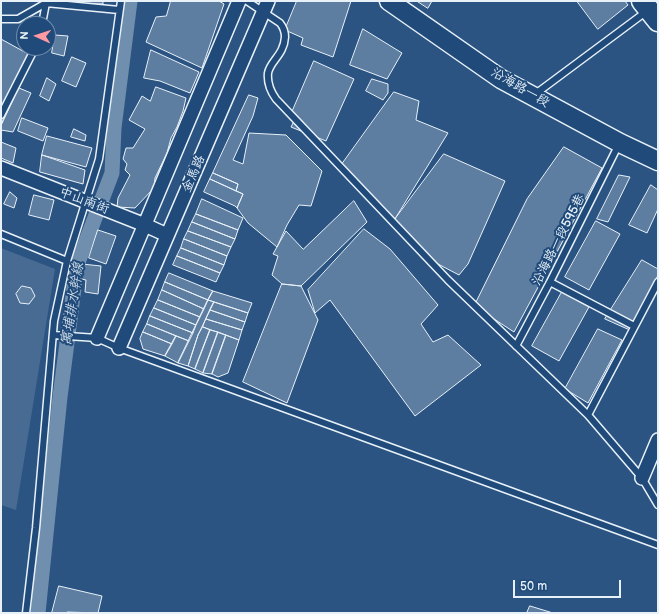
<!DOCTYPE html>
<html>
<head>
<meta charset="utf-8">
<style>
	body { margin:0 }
	#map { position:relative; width:659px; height:614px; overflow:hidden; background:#2b5482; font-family:"Balsamiq Sans",sans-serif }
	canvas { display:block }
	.frame { position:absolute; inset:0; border:2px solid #e8f1f8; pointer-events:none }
	.north { position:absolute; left:16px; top:16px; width:40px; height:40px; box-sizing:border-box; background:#1f4a7a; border:1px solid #6f8dac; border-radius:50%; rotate:273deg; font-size:11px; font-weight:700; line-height:16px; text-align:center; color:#e8f1f8 }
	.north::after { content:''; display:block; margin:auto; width:14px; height:18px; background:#ff9aa2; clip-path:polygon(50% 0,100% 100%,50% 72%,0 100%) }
	.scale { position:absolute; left:513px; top:580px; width:108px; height:18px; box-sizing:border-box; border:2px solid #e8f1f8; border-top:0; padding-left:5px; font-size:12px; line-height:14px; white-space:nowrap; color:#e8f1f8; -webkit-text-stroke:3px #1f4a7a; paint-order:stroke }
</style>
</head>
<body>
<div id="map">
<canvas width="659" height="614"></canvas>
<div class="frame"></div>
<div class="north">N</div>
<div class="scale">50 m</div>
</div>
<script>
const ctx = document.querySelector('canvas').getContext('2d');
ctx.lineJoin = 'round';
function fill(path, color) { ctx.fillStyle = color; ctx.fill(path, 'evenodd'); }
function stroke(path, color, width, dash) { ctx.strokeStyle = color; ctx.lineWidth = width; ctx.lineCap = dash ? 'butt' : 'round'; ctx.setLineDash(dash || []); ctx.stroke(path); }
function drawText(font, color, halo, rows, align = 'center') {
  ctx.font = font + ' "Balsamiq Sans","LXGW WenKai TC",sans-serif'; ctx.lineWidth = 4; ctx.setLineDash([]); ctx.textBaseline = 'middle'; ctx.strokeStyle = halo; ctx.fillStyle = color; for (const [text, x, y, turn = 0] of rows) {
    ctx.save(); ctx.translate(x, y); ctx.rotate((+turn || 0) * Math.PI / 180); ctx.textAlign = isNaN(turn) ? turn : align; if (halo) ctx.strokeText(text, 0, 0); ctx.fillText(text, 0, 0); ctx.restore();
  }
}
fill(new Path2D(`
	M1,248L55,269L16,510L1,505Z`), '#476b93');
stroke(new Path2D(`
	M38,613L60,397L77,265L112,173L114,128L130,1`), '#708ead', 15);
const building = new Path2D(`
	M69,1H103V4H77Z
	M171,1H219L224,4L202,68L146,42L156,17L166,16Z
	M297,1H351L333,57L301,45L303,38L285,30Z
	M417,1H432L428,8Z
	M577,1H625L628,5L598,29Z
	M363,29L402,53L387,79L350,65Z
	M55,35L68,36L64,56L52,53Z
	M1,39L30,55L1,125Z
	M151,50L199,72L190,93L160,81L144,78Z
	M72,57L86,63L76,87L62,81Z
	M314,61L354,79L326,141L291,127L294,121L290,117Z
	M47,78L56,84L49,101L40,96Z
	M372,79L388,84V93L383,100L366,91Z
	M156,87L186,98L183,111L177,127L171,138L167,153L155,178L154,188L135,208L117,207L118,198L130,175L125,170L127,164L123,159L126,148H133L145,129L129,120L142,96L150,101Z
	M19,88L31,93L13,132L1,130V126Z
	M394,92L419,101L416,120L448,133L393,222L340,167Z
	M249,95L258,98L253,116L233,160L243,164L249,133L286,135L322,171L311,206L299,205L287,225L277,247L248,223L237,208L243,194L236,191L238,184L213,173Z
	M22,118L48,128L43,141L18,131Z
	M74,129L86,135L85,141L71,137Z
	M47,136L92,148L86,167L42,155Z
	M1,142L16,148L13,163L1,158Z
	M564,147L602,168L514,332L474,306L527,199Z
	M444,154L505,181L468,264L459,275L438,264L393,222Z
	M42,155L85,170L83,184L40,172Z
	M213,173L238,184L236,191L210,179Z
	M619,175L630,177L608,222L597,219Z
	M210,179L243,194L237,208L235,206L204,192Z
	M651,185L658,190V209L647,233L629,225Z
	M10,192L17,198L14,208L4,204Z
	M34,195L54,200L49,220L29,215Z
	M202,199L243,218L238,230L196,214Z
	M354,201L367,222L301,286L282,284L272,275L278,256L273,254L286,231L303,249Z
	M196,214L238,230L235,239L192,222Z
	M596,221L620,234L589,290L565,277Z
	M192,222L235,239L231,247L188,231Z
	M364,229L390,249L438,305L421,324L433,342L448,335L481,365L415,416L330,300L315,313L308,290Z
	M98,230L116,236L106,264L89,258Z
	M188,231L231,247L227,256L184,239Z
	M184,239L227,256L224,265L181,248Z
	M181,248L224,265L220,273L177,256Z
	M177,256L220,273L216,282L173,265Z
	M642,260L658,269V275L632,331L605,319Z
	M82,264L101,266L98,294L85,292L86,280L81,279Z
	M169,273L213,291L208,300L165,282Z
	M165,282L208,300L204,309L162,290Z
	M282,284L301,286L318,320L287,403L243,382Z
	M22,286L31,288L35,296L29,304L20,303L16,294Z
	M162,290L204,309L200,317L158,300Z
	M213,291L252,303L248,313L208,300Z
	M562,292L589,307L559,361L532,346Z
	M158,300L200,317L196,325L154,308Z
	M208,300L214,302L198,335L188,366L178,363Z
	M214,302L248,313L245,322L210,310Z
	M154,308L196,325L193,333L150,316Z
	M210,310L245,322L242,330L206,319Z
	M150,316L193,333L189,341L147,324Z
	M206,319L242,330L239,340L203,327Z
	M147,324L176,336L172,344L143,332Z
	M203,327L210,330L195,369L188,366L198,335Z
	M598,329L622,340L588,403L565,389Z
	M210,330L218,332L203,373L195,369Z
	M143,332L172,344L165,356L143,349L140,339Z
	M218,332L226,335L212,374L203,373Z
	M226,335L239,340L228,373L218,377L212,374Z
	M176,336L189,341L178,363L165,356Z
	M59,586L102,596L98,613L67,612V613H52Z
	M530,606L553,613H527Z`);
fill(building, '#5d7da1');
stroke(building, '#e8f1f8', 1);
const lane = new Path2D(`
	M247,1L280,23C284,28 285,31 285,37C284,55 270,61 268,73C267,83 271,92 276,99L448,280L588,415L642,478L658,505
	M1,19H18L46,3L119,10
	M42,24L46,3
	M534,95L647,11
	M1,115L35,48
	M1,234L67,261
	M550,282L634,326
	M53,335L97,338L119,348L658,545
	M516,346L550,282L619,144
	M588,415L658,282
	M26,613L36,528L54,321L67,261L99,159L121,1`);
const street = new Path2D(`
	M1,168L145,225L167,235
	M97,338L239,1
	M119,348L268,1
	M642,478L658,440`);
const secondary = new Path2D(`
	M389,1L501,79L620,143L658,161`);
const primary = new Path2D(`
	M642,1L658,21`);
stroke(lane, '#e8f1f8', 9);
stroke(street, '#e8f1f8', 16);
stroke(secondary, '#e8f1f8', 21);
stroke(primary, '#e8f1f8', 23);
stroke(lane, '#1f4a7a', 6);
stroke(street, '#1f4a7a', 13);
stroke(secondary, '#1f4a7a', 18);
stroke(primary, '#1f4a7a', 20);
drawText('13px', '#e8f1f8', '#1f4a7a', [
	["沿海路一段",520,88,30],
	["金馬路",194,174,-67],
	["中山南街",84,201,21],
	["沿海路一段595巷",559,240,-63]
]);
drawText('italic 14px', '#d0dde9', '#1f4a7a', [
	["寓埔排水幹線",73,304,-81]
]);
</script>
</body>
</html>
